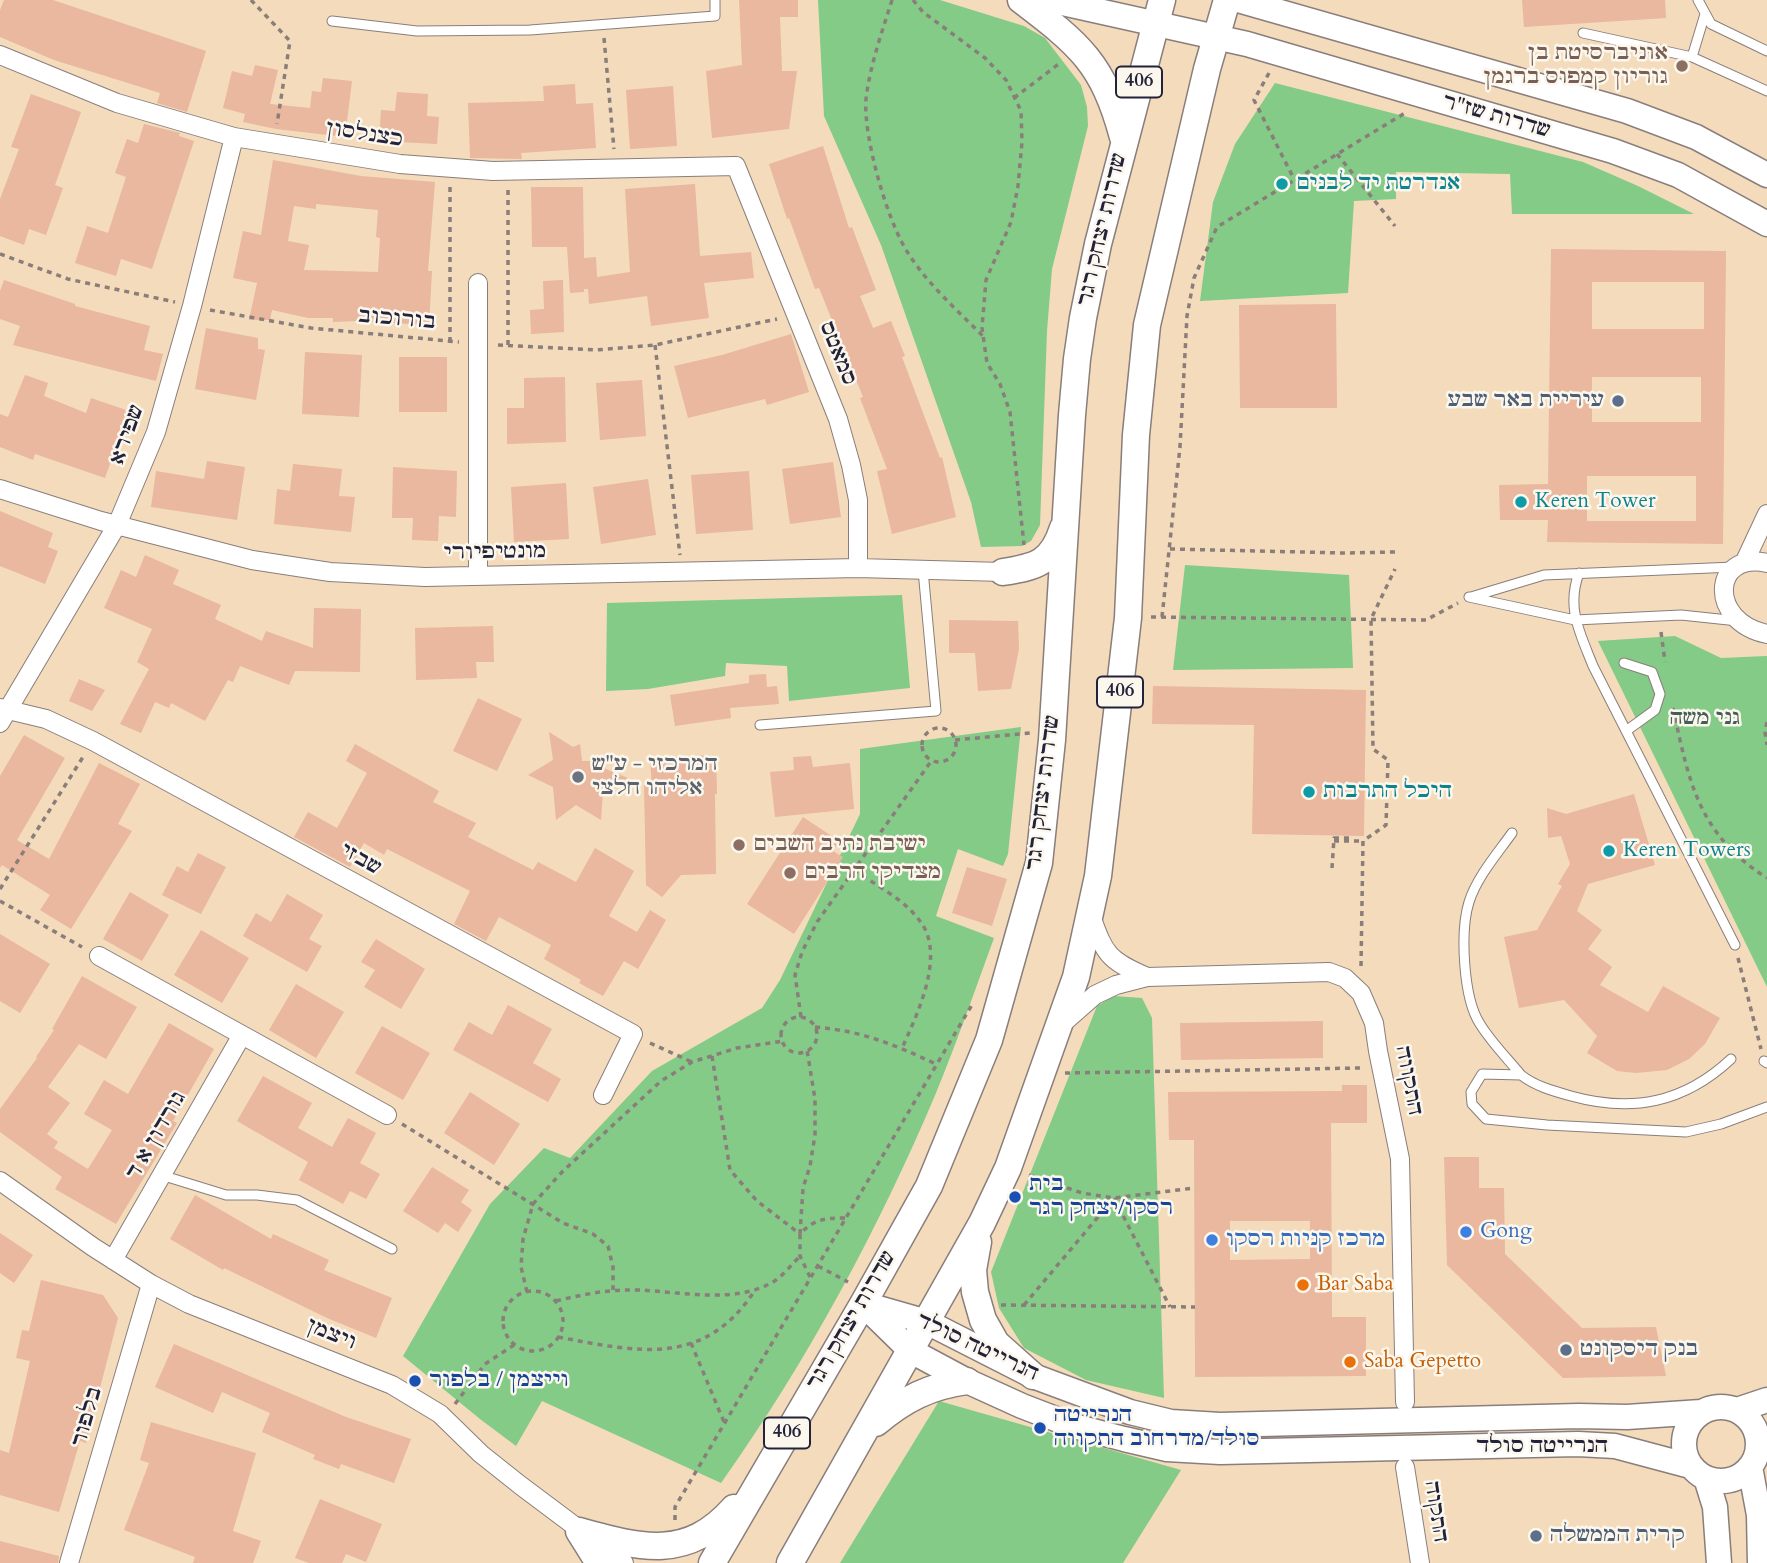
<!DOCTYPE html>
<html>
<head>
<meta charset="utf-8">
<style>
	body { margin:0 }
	canvas { display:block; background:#f3dbbb }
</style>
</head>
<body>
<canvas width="1767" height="1563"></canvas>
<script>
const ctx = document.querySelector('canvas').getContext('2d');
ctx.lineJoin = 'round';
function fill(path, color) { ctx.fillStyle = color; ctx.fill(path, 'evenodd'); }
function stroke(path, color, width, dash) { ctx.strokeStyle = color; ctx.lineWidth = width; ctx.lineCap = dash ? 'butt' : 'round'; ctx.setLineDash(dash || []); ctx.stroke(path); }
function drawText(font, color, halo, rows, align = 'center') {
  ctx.font = font + ' Cardo,"Frank Ruhl Libre",serif'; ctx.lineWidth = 5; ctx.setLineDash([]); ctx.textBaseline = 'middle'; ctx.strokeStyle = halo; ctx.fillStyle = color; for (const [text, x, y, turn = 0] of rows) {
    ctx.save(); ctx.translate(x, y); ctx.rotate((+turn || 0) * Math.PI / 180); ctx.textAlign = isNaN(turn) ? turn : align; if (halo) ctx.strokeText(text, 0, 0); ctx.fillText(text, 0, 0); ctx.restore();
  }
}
fill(new Path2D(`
	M818,0H940L1024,26L1045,38L1081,85L1087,107L1088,126L1052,269L1047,331L1040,525L1031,541L1022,546L981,547L971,502L881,245L824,116Z
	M1275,83L1583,162L1638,186L1694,214H1512L1510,174L1396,172V199L1354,201L1348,293L1200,301L1213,202L1235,144Z
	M1185,565L1349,575L1353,668L1173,670Z
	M902,595L910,688L789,701L787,666L726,663L725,676L648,689L606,691L607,603Z
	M1675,636L1721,658L1767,656V987L1598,641Z
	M1021,727L1008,854L1003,866L958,849L936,916L994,938C975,990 957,1042 936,1093C878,1230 807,1362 721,1483L542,1401L516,1446L480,1419L403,1356L490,1204L544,1148L570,1158L652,1071L762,1008L780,980L860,814V749Z
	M1114,996L1142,998L1152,1018L1164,1398L1086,1380L1024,1348L999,1308L991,1272L1097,1006Z
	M939,1401L1181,1470L1123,1563H840Z`), '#83cb87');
fill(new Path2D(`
	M4,0H53L206,51L187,112L157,103L160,93L54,60L0,37V10Z
	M739,0H798V17H780L782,71H797L789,129L712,138L706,71L742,65Z
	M1522,0H1665L1666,18L1524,27Z
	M255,65L278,70L270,104L310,108L312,91L321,92L323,78L352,81L345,137L276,129L243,122L245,114L223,108L232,71L252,76Z
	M575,84L576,104L593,103L596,148L521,153L522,159L470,158L468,103L544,101L543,86Z
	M673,86L677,146L630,149L626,90Z
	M397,92L428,94L427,116L439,117L437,144L379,141L381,110L395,111Z
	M31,94L81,112L55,185L63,188L46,235L29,229L24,245L0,236V199L19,149L11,147Z
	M144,124L180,133L179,136L194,141L152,269L121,259L116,276L75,263L87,226L108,233L126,177L115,173L127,139L138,143Z
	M823,146L849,228L852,227L876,290L860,296L873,328L891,321L905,356L902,357L940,458L942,457L956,517L892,534L877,471L887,469L860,398L863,397L819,288L815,289L789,218L787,219L769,164Z
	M273,160L361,176L435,182L428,271H432L429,325L357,321L333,322V318H308L272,310L270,320H249L257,283L233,278L243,231L261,235ZM316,204L378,210L376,237L380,238L378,272L304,270L309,245L288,241L294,206L316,209Z
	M695,184L700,256L751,252L754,278L704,283L709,318L651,326L647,296L589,304L588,289H584V292L570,293L567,247H532L531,187H583L584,258L596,257L597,277L630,272L625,189Z
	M1551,249L1726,251L1723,544L1547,542L1548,520H1500L1499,485L1548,484ZM1592,282H1704V329H1592ZM1592,377H1701V422H1592ZM1587,476H1696V521H1587Z
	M4,280L75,304V306L150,326L144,350L163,354L156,381L13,345L20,326L0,319V291Z
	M563,280L564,332L531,334L530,310L544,309L543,281Z
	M1336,304L1337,408H1240L1239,305Z
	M206,328L258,338V349L265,350L256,400L195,389Z
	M791,334L809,392L767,405L765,399L688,418L674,366L722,355Z
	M305,352L362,355L359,417L302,414Z
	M399,357H447V412H399Z
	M25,375L48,383L44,396L86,413L91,398L129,411L105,478L35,454L33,460L0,447V414L8,417Z
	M565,377L566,442L507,444V408H524V378Z
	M642,380L646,436L600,440L596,383Z
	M207,461L245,467L237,520L151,507L156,471L204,479Z
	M833,462L841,517L790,524L782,469Z
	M293,464L342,469L339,496L355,497L351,532L274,524L277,489L290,491Z
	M393,467L457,471L456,517L439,516L438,541L412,540L413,518H392Z
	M749,471L753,530L696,534L691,475Z
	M648,479L656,535L601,544L593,487Z
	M566,483L569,539L514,542L511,487Z
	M0,511L53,533L48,547L58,551L45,584L0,566Z
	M145,555L179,570L173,584L221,605L215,619L262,641L266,631L313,648L314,608L361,609L360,672L295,671L289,685L240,666L233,682L228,680L205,721L171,703L169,708L155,702L141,733L120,724L149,669L137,662L152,629L104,608L121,570L136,577Z
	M949,620L1018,621L1019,649L1011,689L978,691L975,653H949Z
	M493,626L494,662H476L477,678L416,680L415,628Z
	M766,674L767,687L777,686L779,704L730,708L731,718L675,726L670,695L749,683V675Z
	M79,679L105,690L92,711L69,701Z
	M1153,686L1366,690L1364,836L1252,834L1254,725L1152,724Z
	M478,698L522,719L497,771L453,751Z
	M549,732L573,747L580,744L582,761H601V767L628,778L603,792L601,820L576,805L556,820L553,787L528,775L553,760Z
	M24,735L65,758L17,840L49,859L99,763L140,784L118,824L132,831L71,929L40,910L50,895L2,865L0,868V776Z
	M355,744L439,791L433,802L476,823L468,837L533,870L538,862L576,882L595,848L634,871L609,916L637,932L650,910L666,920L638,969L624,961L603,996L579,983L581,980L544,959L551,945L499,917L486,941L454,924L470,891L387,849L384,855L364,843L350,867L294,837L308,812L337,828L367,773L346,761Z
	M716,755L717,794H715L716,874L681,875L662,897L646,885L644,785L652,789L650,758Z
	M811,756L813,767L850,763L854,809L775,817L770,772L794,770L793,757Z
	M1634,794L1655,865L1588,884L1577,911L1602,930L1588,949L1612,967L1600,985L1648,1012L1663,986L1720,1018L1705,1044L1689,1059L1667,1070L1636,1073L1617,1071L1587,1053L1597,1036L1564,1000L1519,1008L1504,937L1537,930L1562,886L1558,884L1570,864L1561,836L1548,838L1547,808L1566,814Z
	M803,817L839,841L833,851L843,857L794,934L747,904Z
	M198,853L226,867L201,914L162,895L177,866L188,872Z
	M967,867L1007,879L992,926L952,913Z
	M130,892L169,915L142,961L103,939Z
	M287,894L323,915L309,939L322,946L307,972L243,936L256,913L271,922Z
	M201,930L249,958L222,1003L174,975Z
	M0,934L50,964L20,1013L0,1001Z
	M376,939L425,969L401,1009L364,987L375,970L361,962Z
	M82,976L137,1007L106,1059L79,1044L48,1087L70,1103L47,1134L58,1142L54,1148L88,1169L112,1130L84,1114L104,1080L128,1094L169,1023L214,1049L173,1121L177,1123L116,1224L55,1189L62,1177L0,1132V1109L37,1058L36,1057L54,1030L52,1029Z
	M296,984L344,1012L316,1058L269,1030Z
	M508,1005L552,1029L533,1063L561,1079L548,1102L453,1050L469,1022L492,1035Z
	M1323,1021V1058L1181,1060L1180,1023Z
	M382,1026L430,1053L403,1100L355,1073Z
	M263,1076L312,1103L298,1128L332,1147L348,1118L376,1133L360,1163L380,1174L366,1199L350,1191L343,1204L299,1180L308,1162L237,1121Z
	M1342,1085H1367V1123H1331L1332,1317H1366V1376L1195,1377L1194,1140H1169L1168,1092L1342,1091ZM1230,1221H1310V1259L1230,1260Z
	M470,1092L520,1124L494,1165L444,1133Z
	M1444,1157H1479V1188H1504L1505,1254L1582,1328L1656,1327L1666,1376L1563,1378L1447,1265Z
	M432,1167L469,1190L461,1202L472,1210L458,1232L445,1223L438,1233L403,1211Z
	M195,1195L271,1239L273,1234L329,1260L324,1270L392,1298L376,1338L327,1318L224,1268L223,1270L170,1239Z
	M0,1233L33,1255L14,1283L0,1273Z
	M41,1280L103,1295L118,1318L86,1443L80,1441L59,1512L0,1495V1450L9,1453L30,1361L16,1358L22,1330L29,1331Z
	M174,1344L346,1417L411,1439L394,1483L341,1464L339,1469L313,1459L315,1455L262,1432L270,1413L222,1392L213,1413L155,1387Z
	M151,1422L256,1453L233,1531L261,1541L253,1563H193L195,1557L124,1530L149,1463L140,1460Z
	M320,1499L382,1524L366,1562L346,1554L342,1563H309L295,1558Z
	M0,1541L59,1556L58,1563H0Z`), '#eab79f');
const lane = new Path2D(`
	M1698,0L1711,24L1767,51
	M1705,14L1692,57L1767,91
	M332,21L417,31L530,30L715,16V0
	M1583,33L1692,57
	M1579,573C1566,608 1580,633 1593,666L1735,945
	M1469,597L1575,620L1681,615L1738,621
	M1471,597L1544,575L1734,567
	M1624,663L1652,672L1660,694L1655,710L1626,731
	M760,725L936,711L923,570
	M1512,833C1497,854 1477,877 1469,902C1460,931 1463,998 1480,1024C1491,1042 1507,1058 1521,1075C1535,1086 1553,1091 1571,1096C1632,1113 1684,1103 1731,1059
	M1764,1061L1767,1063
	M1521,1075L1482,1074L1471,1092L1472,1104L1486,1119L1547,1125L1686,1132L1721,1124L1767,1107
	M161,1175L226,1195H257L297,1200L392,1249`);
const street = new Path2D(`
	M0,55L117,103L234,137L400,164L493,171L736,166L838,419L851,465L858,500V568
	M0,489L101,521L252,560L330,572L425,577L858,568L1003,572
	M1745,561L1767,514
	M1767,563C1711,551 1708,622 1767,634
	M478,576V283
	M0,708L46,719L93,741L633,1034L603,1095
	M0,723L117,525L156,432L192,306L234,137
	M1091,916C1105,955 1108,960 1147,977
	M99,956L387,1115
	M1062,1024L1095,995L1116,985L1147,977L1329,972L1345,978L1361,993L1374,1023L1378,1051L1400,1159L1405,1402
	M0,1181L93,1247L151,1284L189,1304L392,1385L440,1414L481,1454L520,1485L624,1563
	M113,1260L242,1035
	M1405,1467L1420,1563
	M69,1563L151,1284`);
const secondary = new Path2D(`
	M1049,0L1247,44L1613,151L1678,175L1767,224
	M1238,0L1627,111L1696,137L1767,175
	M863,1304L911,1351L967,1381L1022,1406L1074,1426L1124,1439L1167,1449L1220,1452L1578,1444L1615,1446L1690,1466
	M864,1304L927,1322L1033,1376L1130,1412L1171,1422L1220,1425L1579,1416L1627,1417L1701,1412
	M1684 1444a37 37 0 1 1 74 0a37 37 0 1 1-74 0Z
	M1737,1410L1767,1400
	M1750,1467L1759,1515L1760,1563
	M1706,1478L1715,1507L1719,1563`);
const primary = new Path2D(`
	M1021,0C1080,45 1103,63 1123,137
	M1003,572C1036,567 1052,563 1063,528
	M978,1242L973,1270L975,1292L983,1320L996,1343L1033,1376
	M876,1423C904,1399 930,1386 967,1381
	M579,1531C641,1548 687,1561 734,1508
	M579,1531L599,1563
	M712,1563L863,1304L929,1186L989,1040L1039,863L1052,740L1072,415L1077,359L1083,318L1098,244L1162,0
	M790,1563L982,1223L1008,1168L1076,977L1098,876L1128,618L1136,435L1147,325L1207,69L1227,0`);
stroke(lane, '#8a7e7b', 11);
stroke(street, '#8a7e7b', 20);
stroke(secondary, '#8a7e7b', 27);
stroke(primary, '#8a7e7b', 29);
stroke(new Path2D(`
	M251,0L290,41L277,124
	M892,0C882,32 870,65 866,99C863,135 886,216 905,248C925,282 956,309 983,336
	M913,0L923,12L985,58L1006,80L1021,111L1022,142L1018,186L1011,222L986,280L982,328L987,363L1000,384L1010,412L1024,545
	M604,38L614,149
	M1269,73L1254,100L1294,179
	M1014,98L1060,63
	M1337,154L1395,226
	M450,187V341
	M508,190V345
	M0,254L68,279L175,302
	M210,310L311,328L459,342
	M498,345L596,350L655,345L777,319
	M655,345L680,555
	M1170,549L1345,553L1395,552
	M1151,617L1426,620L1458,603
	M1162,617L1180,447L1187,316L1194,278L1217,227L1405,113
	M1661,632L1665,662
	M1673,708C1689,782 1698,834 1767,878
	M1767,722L1765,732L1767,745
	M922 745a17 17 0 1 1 34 0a17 17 0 1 1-34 0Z
	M955,740L1030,733
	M1334,841H1363
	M1332,868L1334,838H1349V835
	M854,870C877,886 906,900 922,924C945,958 916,1017 902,1048
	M0,889L83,757
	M0,901L82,947
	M1738,958L1761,1049
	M1361,966L1363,841L1386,825L1388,760L1373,749L1371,619L1395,569
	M801,1017L795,975L802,952L817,922L932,760
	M781 1035a18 18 0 1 1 36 0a18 18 0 1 1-36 0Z
	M815,1027C862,1031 893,1044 936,1064
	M650,1043L692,1062
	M712,1056L730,1170L757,1201L800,1234
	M1065,1073L1362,1068
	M402,1124L563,1223L593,1234L608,1246L613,1267V1290
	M1029,1175L1082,1193L1114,1198L1194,1188
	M800,1234L803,1188L810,1166L815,1135V1099L807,1050
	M818,1266L848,1282
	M810,1277L800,1256V1234C814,1219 825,1218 845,1218
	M503 1321a30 30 0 1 1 60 0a30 30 0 1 1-60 0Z
	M527,1292L521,1267L523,1239L533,1204L563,1171L661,1081L692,1062L737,1048L783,1041
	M556,1301C584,1294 610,1289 640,1290C681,1292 736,1304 773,1282C783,1276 792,1264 800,1256
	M1001,1305L1195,1307
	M1024,1305L1114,1198L1170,1307
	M558,1337C637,1352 705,1368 755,1290
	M691,1343L724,1422
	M455,1404L485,1364L514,1345
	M675,1520V1507L973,1003`), '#8a7e7b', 3.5, [5, 5]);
stroke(lane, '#fff', 9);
stroke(street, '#fff', 18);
stroke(secondary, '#fff', 24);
stroke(primary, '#fff', 26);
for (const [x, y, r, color] of [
	[1682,66,7,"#8d6e63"],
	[1282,184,7,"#0f9aa8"],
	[1618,401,7,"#5c6f8a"],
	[1521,502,7,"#0f9aa8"],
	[578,777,7,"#6b7280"],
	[1309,792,7,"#0f9aa8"],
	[739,845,7,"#8d6e63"],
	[1609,851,7,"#0f9aa8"],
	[790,873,7,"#8d6e63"],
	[1015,1197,7,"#1a4fb4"],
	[1466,1232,7,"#3f7fe0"],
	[1212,1240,7,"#3f7fe0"],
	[1303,1285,7,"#e8710a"],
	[1566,1350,7,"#5c6f8a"],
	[1350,1362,7,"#e8710a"],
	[415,1381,7,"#1a4fb4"],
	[1040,1428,7,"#1a4fb4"],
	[1536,1536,7,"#5c6f8a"]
]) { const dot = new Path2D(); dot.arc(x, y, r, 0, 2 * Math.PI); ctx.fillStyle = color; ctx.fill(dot); stroke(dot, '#fbf7ec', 2.5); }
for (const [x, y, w] of [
	[1139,82,46],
	[1120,692,46],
	[787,1433,46]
]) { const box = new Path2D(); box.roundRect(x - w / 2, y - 15.5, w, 31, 5); ctx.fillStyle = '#fbf7ec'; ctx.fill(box); stroke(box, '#22223b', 2); }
drawText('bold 19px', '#22223b', null, [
	["406",1139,82],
	["406",1120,692],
	["406",787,1433]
]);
drawText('21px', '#785e54', '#fbf7ec', [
	["אוניברסיטת בן",1668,54,"right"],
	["גוריון קמפוס ברגמן",1668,78,"right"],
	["ישיבת נתיב השבים",753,845],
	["מצדיקי הרבים",804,873]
], 'left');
drawText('21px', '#22223b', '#fbf7ec', [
	["שדרות שז\"ר",1496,117,16],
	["כצנלסון",364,135,9],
	["שדרות יצחק רגר",1103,230,-77],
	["בורוכוב",397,320,5],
	["סמאטס",837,354,68],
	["שפירא",128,435,-70],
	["מונטיפיורי",495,553,-1],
	["שדרות יצחק רגר",1044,793,-83],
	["שבזי",360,860,29],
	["התקווה",1408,1081,79],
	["גורדון א ד",157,1136,-60],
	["שדרות יצחק רגר",852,1321,-60],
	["ויצמן",331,1335,22],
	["הנרייטה סולד",977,1348,25],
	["בלפור",88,1417,-74],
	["הנרייטה סולד",1542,1447],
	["התקוה",1435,1512,81]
]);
drawText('21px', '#0d838f', '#fbf7ec', [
	["אנדרטת יד לבנים",1296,184],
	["Keren Tower",1535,502],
	["היכל התרבות",1323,792],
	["Keren Towers",1623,851]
], 'left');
drawText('21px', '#4e5e75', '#fbf7ec', [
	["עיריית באר שבע",1604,401,"right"],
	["בנק דיסקונט",1580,1350],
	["קרית הממשלה",1550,1536]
], 'left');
drawText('21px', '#445d56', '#fbf7ec', [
	["גני משה",1705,719]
]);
drawText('21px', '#5b616d', '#fbf7ec', [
	["המרכזי - ע\"ש",592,765],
	["אליהו חלצי",592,789]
], 'left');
drawText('21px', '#164399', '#fbf7ec', [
	["בית",1029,1185],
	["רסקו/יצחק רגר",1029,1209],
	["וייצמן / בלפור",429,1381],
	["הנרייטה",1054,1416],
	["סולד/מדרחוב התקווה",1054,1440]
], 'left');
drawText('21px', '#366cbe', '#fbf7ec', [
	["Gong",1480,1232],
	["מרכז קניות רסקו",1226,1240]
], 'left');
drawText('21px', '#c56008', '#fbf7ec', [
	["Bar Saba",1317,1285],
	["Saba Gepetto",1364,1362]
], 'left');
</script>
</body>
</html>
